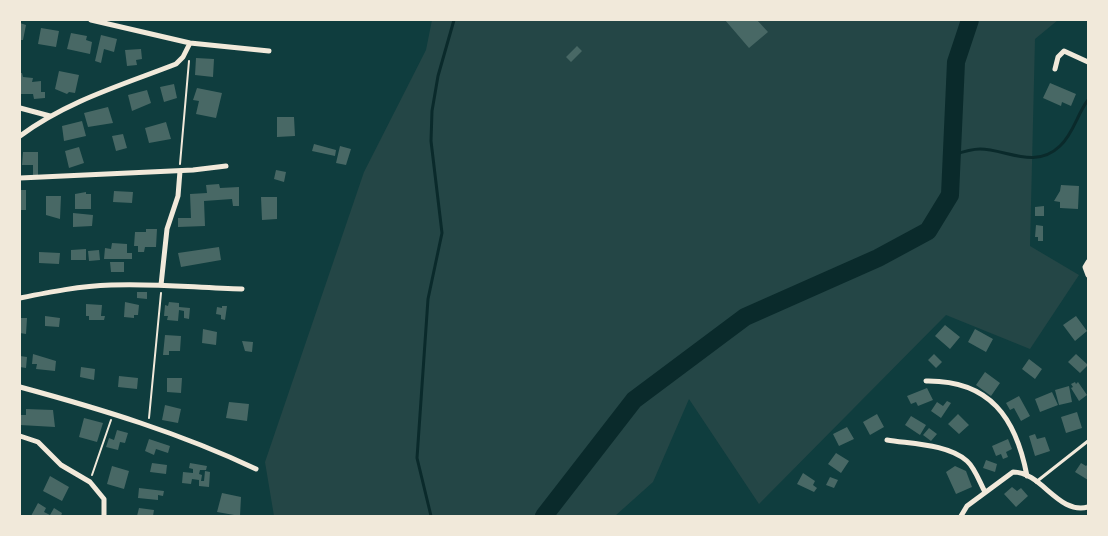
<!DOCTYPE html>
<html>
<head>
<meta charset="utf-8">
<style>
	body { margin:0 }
	#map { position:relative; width:1108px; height:536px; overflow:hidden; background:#0f3d3e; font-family:"PT Sans Narrow",sans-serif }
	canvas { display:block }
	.frame { position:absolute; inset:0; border:21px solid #f1e9da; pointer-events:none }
</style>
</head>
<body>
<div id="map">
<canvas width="1108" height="536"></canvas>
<div class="frame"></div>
</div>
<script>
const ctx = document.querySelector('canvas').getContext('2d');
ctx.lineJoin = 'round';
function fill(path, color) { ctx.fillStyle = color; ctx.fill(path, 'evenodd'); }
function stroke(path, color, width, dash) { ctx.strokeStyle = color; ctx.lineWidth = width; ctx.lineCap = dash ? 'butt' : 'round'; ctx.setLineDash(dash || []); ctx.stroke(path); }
fill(new Path2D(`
	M432,20H1058L1035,39L1030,246L1079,275L1030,349L946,315L759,504L689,399L653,482L615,516H274L265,462L364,172L426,50Z`), '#244646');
stroke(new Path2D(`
	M953,155C962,152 971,149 980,149C1006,149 1035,170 1060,146C1074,133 1077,114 1088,100
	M431,516L417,458L428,299L442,233L431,141L432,111L438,76L454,20`), '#0a2a2b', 3);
stroke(new Path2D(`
	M544,516L634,400L745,317L878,258L928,231L950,195L956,62L970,20`), '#0a2a2b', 18);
fill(new Path2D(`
	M725,20H757L768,32L749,48Z
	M20,23L26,25L23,40H20Z
	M41,28L59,31L56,47L38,44Z
	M71,33L87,36L86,40L92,42L90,54L67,49Z
	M101,35L117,39L114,52L104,49L101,63L95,61Z
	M577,46L582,51L571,62L566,57Z
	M141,49L142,59L136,60L137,65L127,66L125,50Z
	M196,58L214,59L213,77L195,75Z
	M59,71L79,75L75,93L69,92L67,94L55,89Z
	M20,73H22L23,77L33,78L32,82L41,81V92H45V98L34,99L33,94H20Z
	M1050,83L1076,94L1071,106L1062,102L1061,106L1043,98Z
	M174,84L177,98L164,102L160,87Z
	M197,88L222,93L216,118L196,114L199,101L193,100Z
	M147,90L151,103L132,111L128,95Z
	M108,107L113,123L88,127L84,113Z
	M277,117H294L295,136L277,137Z
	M82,121L86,136L64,141L62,126Z
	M166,122L171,139L149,143L145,128Z
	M123,134L127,148L116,151L112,136Z
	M314,144L336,150L335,156L312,151Z
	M340,146L351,149L346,165L336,163Z
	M79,147L84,163L69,168L65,151Z
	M23,152H38V175H33V165H22Z
	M276,170L286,172L284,182L274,179Z
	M219,184L220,188L239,187V206H233L232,199L204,201L205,226L178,227V218H191L190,194L207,193L206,185Z
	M1061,185L1079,186L1078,209L1060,208V202L1054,201L1060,191Z
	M20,190H26V210H20Z
	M114,191L133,192L132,203L113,202Z
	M86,192V194H91V209H75V194Z
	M46,196H61L60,219L46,215Z
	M261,197H277V219L262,220Z
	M1044,206V216H1035V207Z
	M73,213L93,215L92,226L73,227Z
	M1036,225L1043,226V241H1038V237H1035Z
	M146,229H157L156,247H145L144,252H138V246H134L135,232H146Z
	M112,243L127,244V253H132V259H104L105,248L111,249Z
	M219,247L221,260L181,267L178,253Z
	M86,249V260H71V250Z
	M99,250L100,260L89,261L88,251Z
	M39,252L60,253L59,264L39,263Z
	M110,262H124V272H111Z
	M137,292H147V299L137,298Z
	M125,302L139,305L138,315H134V318L124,317Z
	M169,302L179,303V307L190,308L189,319L184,318V311L179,310L178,321L167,320L168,316H164L165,305L168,306Z
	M86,304L102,305L101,316H105L104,320H89V316H86Z
	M222,306H227L225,320L221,319V315L216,314L217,307L222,308Z
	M45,316L60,318L59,327L45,326Z
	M1076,316L1087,331L1075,341L1063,325Z
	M20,318H27L26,334L20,333Z
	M945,325L960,337L950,349L935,336Z
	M203,329L217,332L216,345L202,343Z
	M975,329L993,339L986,352L968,342Z
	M165,335L181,336L180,351H169V355H163Z
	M242,341L253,342L252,352L245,351Z
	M33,354L56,361L55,371L36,369L37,364H32Z
	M934,354L942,362L936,368L928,360Z
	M1076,354L1088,365L1080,373L1068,362Z
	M20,356L27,357L26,368L20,367Z
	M1029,359L1042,369L1035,379L1022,369Z
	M81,367L95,369L94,380L80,377Z
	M985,372L1000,383L991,396L976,385Z
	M119,376L138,378L137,389L118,387Z
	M167,378H182L181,393L167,392Z
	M1075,382L1076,384L1078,382L1087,395L1079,401L1071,388L1073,387L1071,384Z
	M1069,386L1072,402L1059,405L1055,390Z
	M927,388L933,400L918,406L916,402L911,404L907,396Z
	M1052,392L1058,405L1040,412L1035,399Z
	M1019,396L1030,416L1021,421L1014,408L1010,410L1006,403Z
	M947,401L951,403L941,418L931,411L937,402L943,406Z
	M229,402L249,404L247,421L226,418Z
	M165,405L181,409L178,423L162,420Z
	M26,409L53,410L55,427L20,425V415H26Z
	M1077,412L1082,428L1066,433L1061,417Z
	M877,414L884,427L870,435L863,422Z
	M958,414L969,425L959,434L948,424Z
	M911,416L926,425L920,435L905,425Z
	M84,418L103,423L97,442L79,437Z
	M847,427L854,439L839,446L833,434Z
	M929,428L937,434L931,441L923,435Z
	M117,430L128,433L125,443L120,442L118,450L106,447L109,438L114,440Z
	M1035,434L1037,439L1045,437L1050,451L1035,456L1029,436Z
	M149,439L170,446L168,453L156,449L154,455L145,451Z
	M1008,439L1012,449L1006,452L1008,457L1003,459L1001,454L996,456L992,446Z
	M836,453L849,461L841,473L828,464Z
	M986,460L997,464L995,472L983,468Z
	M152,463L167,465L166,474L150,472Z
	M190,463L207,466L206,470H200L199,474L202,475L201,481H204L205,471L210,472L209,487L199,486V480L192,479L191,484L182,483L183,472L193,473V469L189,468Z
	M1081,463L1086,466L1088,464V480L1075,472Z
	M112,466L129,471L124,489L107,484Z
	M955,466L966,471L972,487L956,494L946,472Z
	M803,473L815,481L813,485L817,488L814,492L797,484Z
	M50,476L69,487L62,501L43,491Z
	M830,477L838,480L834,488L826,485Z
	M1012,487L1017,491L1021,488L1028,496L1016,507L1004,494Z
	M139,488L164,491L163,496L158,495V500L138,498Z
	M222,493L241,497L240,516L217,512Z
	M38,503L46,508L44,512L50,515L54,508L62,513L61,516H31Z
	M139,508L154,510L153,516H137Z`), '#486865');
stroke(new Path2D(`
	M180,164L189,61
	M149,418L161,293
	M92,475L111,420`), '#f1e9da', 2);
stroke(new Path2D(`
	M1036,482L1088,441`), '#f1e9da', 3);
stroke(new Path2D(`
	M91,20L190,43L269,51
	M1055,69L1058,57L1064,51L1088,62
	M20,108L50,116
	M20,136C67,101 122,85 176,64L183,57L190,43
	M20,178L193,170L226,166
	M1088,262L1085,267L1088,275
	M161,285L167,229L178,196L180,171
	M20,298C50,292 80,286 111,285C155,283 198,288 242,289
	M926,381C990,380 1016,418 1027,476
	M20,387C101,409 180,433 256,469
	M20,436L38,442L61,465L90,482L104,499V516
	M887,440C911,444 948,444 967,461C975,468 980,483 985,492
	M961,516L967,506L1013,472C1042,472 1058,515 1088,507`), '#f1e9da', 5);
</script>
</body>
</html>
